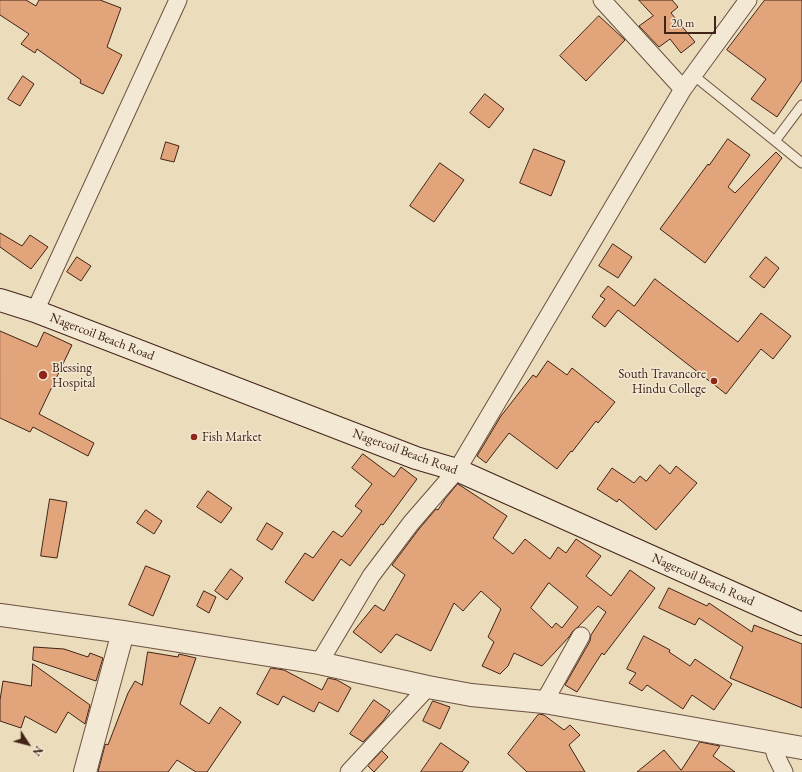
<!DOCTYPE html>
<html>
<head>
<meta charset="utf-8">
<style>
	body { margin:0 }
	#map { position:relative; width:802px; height:772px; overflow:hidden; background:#ebdcbc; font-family:"EB Garamond",serif }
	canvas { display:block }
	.north { position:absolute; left:8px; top:724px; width:40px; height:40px; -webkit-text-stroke:3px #f2e8d3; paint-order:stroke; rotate:126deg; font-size:11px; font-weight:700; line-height:16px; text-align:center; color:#412317 }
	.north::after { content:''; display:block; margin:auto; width:14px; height:18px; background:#412317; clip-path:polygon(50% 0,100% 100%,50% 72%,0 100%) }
	.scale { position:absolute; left:664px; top:16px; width:52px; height:18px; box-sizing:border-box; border:2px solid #412317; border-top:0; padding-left:5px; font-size:12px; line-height:14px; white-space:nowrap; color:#412317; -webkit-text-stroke:3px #f2e8d3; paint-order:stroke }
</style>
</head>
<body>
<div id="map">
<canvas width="802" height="772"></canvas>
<div class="north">N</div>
<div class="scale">20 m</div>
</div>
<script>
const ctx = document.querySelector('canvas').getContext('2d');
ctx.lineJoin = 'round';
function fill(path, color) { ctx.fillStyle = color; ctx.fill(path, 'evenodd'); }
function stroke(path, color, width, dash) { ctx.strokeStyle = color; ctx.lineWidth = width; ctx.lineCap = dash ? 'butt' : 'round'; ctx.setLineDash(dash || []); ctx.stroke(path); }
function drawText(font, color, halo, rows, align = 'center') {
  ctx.font = font + ' "EB Garamond",serif'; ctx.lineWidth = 3; ctx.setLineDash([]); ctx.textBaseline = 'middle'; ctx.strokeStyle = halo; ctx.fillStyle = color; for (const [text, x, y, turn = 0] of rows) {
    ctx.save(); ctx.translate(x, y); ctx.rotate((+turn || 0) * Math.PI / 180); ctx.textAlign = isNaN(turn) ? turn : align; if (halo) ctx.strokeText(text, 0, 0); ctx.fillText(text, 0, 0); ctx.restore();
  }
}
const building = new Path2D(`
	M0,0H26L36,6L39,0H100L121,8L107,47L122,55L103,94L80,83L81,80L37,49L35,53L21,44L29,34L0,15Z
	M639,0H672L678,7L671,13L695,42L681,53L670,39L659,47L639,26L653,16Z
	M765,0H802V80L777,117L751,99L766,79L727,50Z
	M599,16L625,40L586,81L560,56Z
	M23,76L34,84L20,106L8,99Z
	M485,94L504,109L489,128L470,113Z
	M728,139L750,155L728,187L735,193L776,152L782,158L705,263L660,229L708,164L709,165Z
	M166,142L179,146L174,162L161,159Z
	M534,149L565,161L551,196L520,183Z
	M440,163L464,180L434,222L410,206Z
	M0,233L22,246L30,235L48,247L31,269L0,247Z
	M613,244L632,257L618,278L599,266Z
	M77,257L91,266L81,281L67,272Z
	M766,257L779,268L764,288L750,277Z
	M655,279L738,342L761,313L791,336L773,359L761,349L726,394L618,310L605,327L592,317L605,299L600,296L608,286L634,306Z
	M0,331L37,347L44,332L72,345L39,414L94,443L88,456L33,427L30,432L0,418Z
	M548,361L567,375L572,368L615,402L598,423L596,421L572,452L571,451L557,469L509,433L486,463L477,456L501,416L533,375L536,377Z
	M363,454L394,477L401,467L417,479L383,525L381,524L350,566L341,559L313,601L285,582L305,553L313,558L333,531L342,537L362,511L355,506L372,484L352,468Z
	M660,465L670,474L676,466L697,483L656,530L619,499L617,502L597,489L612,468L634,483L640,476L646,481Z
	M458,484L507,516L493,538L513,554L525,539L550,559L558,547L566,553L576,539L601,556L586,576L611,596L630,570L655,588L604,655L602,653L577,692L565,685L590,641L591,635L606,612L598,606L578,627L573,631L569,637L542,666L514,653L508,666L500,674L482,666L494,642L488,637L501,609L481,591L463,611L454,603L431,651L396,634L381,653L353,632L375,605L384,611L405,575L392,565L419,529L436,509L438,510L445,499ZM549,583L578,607L562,628L556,623L552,628L531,608Z
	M208,491L232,508L221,523L197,507Z
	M50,499L67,502L57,558L41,556Z
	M146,510L162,521L154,534L137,523Z
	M267,523L283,533L272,550L257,540Z
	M146,566L170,576L153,616L129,605Z
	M231,569L243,578L227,600L215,591Z
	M669,588L707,606L709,603L752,632L754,625L802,644V708L730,678L743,647L699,618L695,625L659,608Z
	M204,591L216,597L209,613L197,606Z
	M644,636L670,650L669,652L690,666L695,659L732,684L714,710L692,695L683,709L647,685L642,691L629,683L636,673L627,669Z
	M34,647L64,649L88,657L90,653L103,658L96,681L33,660Z
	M148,652L178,657L179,654L196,658L180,704L209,724L220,707L241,722L207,772H196L177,760L168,772H98L105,745L106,744L108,745L128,693L135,681L142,685Z
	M33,664L90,705L85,724L68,712L56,733L25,716L21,728L0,721V700L3,681L31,686Z
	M271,668L284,670L322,690L328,678L337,680L351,688L338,712L319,702L314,712L283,696L278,705L257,694Z
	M374,700L390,711L383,721L363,742L350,734Z
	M433,701L450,707L440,729L423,721Z
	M539,714L544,715L564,730L570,725L580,735L569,745L585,772H527L508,754Z
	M700,742L720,746L713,756L735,772H637L664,750L681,770Z
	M441,743L469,762L462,772H421Z
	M382,751L388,757L374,772L368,766Z`);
fill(building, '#e2a57b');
stroke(building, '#412317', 1);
const service = new Path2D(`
	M693,75L775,141
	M802,105L775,141L802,163`);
const minor = new Path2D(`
	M602,0L683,89
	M35,311L178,0
	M319,663L371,576L411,523L457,470L683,89L748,0
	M544,702L581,636
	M772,742L776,756L784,772
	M349,772L428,687`);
const tertiary = new Path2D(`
	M0,615L123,632L319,663L428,687L471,695L544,702L802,748
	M85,772L123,632`);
const secondary = new Path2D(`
	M0,300L35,311L416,458L457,470L802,624`);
stroke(service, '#6c5140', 11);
stroke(minor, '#6c5140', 19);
stroke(tertiary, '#6c5140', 24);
stroke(secondary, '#412317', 24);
stroke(service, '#f2e8d3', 9);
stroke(minor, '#f2e8d3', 17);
stroke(tertiary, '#f2e8d3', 22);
stroke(secondary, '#f2e8d3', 22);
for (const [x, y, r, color] of [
	[43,375,5,"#8f2418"],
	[714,381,4,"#8f2418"],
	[194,437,4,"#8f2418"]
]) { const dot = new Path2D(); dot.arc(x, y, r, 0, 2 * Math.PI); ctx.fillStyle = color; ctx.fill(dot); stroke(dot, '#f2e8d3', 1.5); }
drawText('13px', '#412317', '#f2e8d3', [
	["Nagercoil Beach Road",102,337,21],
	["Nagercoil Beach Road",405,452,20],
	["Nagercoil Beach Road",703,580,24]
]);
drawText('13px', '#412317', '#f2e8d3', [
	["Blessing",52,368],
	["Hospital",52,383],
	["South Travancore",706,374,"right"],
	["Hindu College",706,389,"right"],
	["Fish Market",202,437]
], 'left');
</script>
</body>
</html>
